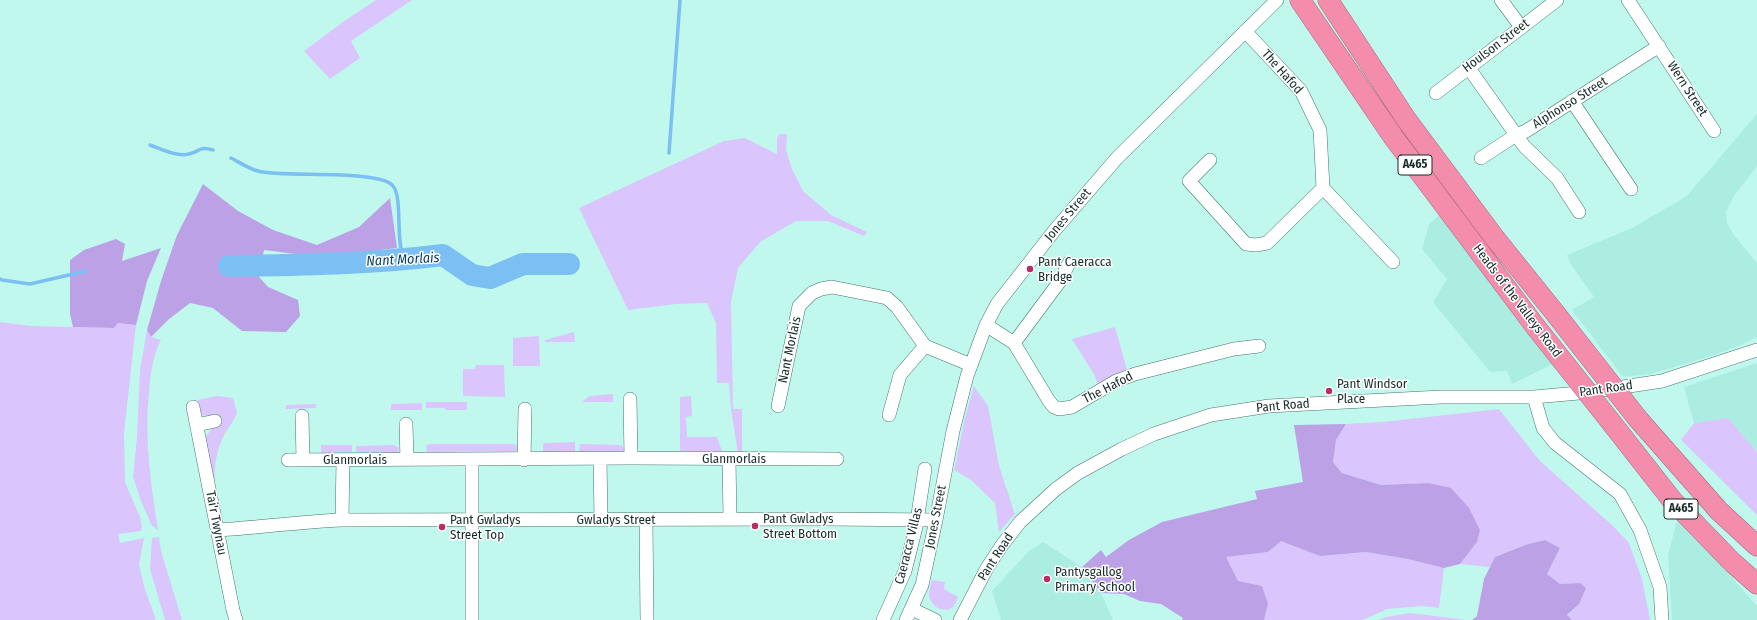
<!DOCTYPE html>
<html>
<head>
<meta charset="utf-8">
<style>
	body { margin:0 }
	canvas { display:block; background:#c0f8ee }
</style>
</head>
<body>
<canvas width="1757" height="620"></canvas>
<script>
const ctx = document.querySelector('canvas').getContext('2d');
ctx.lineJoin = 'round';
function fill(path, color) { ctx.fillStyle = color; ctx.fill(path, 'evenodd'); }
function stroke(path, color, width, dash) { ctx.strokeStyle = color; ctx.lineWidth = width; ctx.lineCap = dash ? 'butt' : 'round'; ctx.setLineDash(dash || []); ctx.stroke(path); }
function drawText(font, color, halo, rows, align = 'center') {
  ctx.font = font + ' "Fira Sans Condensed",sans-serif'; ctx.lineWidth = 3; ctx.setLineDash([]); ctx.textBaseline = 'middle'; ctx.strokeStyle = halo; ctx.fillStyle = color; for (const [text, x, y, turn = 0] of rows) {
    ctx.save(); ctx.translate(x, y); ctx.rotate((+turn || 0) * Math.PI / 180); ctx.textAlign = isNaN(turn) ? turn : align; if (halo) ctx.strokeText(text, 0, 0); ctx.fillText(text, 0, 0); ctx.restore();
  }
}
fill(new Path2D(`
	M1757,114V166L1734,196L1726,212L1727,223L1733,234L1757,263V337L1741,345L1714,355L1651,374L1623,377L1572,310L1594,297L1570,263L1567,255L1632,228L1687,196Z
	M1442,213L1555,363L1512,384L1507,371L1490,372L1433,302L1447,279L1422,249L1429,224Z
	M1757,363V452L1728,418L1694,423L1684,387Z
	M1678,517L1757,606V620H1672L1668,555Z
	M1043,542L1082,567L1101,593L1113,620H1001L992,591L1029,551Z`), '#acede1');
fill(new Path2D(`
	M376,0H412L351,41L360,58L330,79L304,51L343,22Z
	M780,134H787L786,150L792,169L803,191L831,215L867,232L864,236L828,221H796L760,242L738,268L731,302L733,409H742V454H738L731,409L729,383H717L716,323L707,303L676,304L628,310L579,208L724,141L745,138L777,154V138Z
	M0,322L31,326L114,328L118,323L136,325L124,433L125,482L140,517L142,526L141,531L118,534L120,543L144,538L139,565L144,586L156,620H0Z
	M1115,327L1128,373L1098,387L1095,376L1072,339Z
	M147,330L151,337L161,340C153,355 150,375 149,393C144,439 151,484 158,530L152,526L141,501L133,477L137,437L140,370Z
	M574,332L575,342H545V340Z
	M539,336L540,366H513V338Z
	M476,365H504L505,397L463,396V369H475Z
	M974,386L988,406L999,466L1015,514L999,532L995,503L971,480L954,470L965,418Z
	M613,394V402H582L590,396Z
	M218,396L233,398L237,413C234,421 228,428 224,435C215,453 214,469 215,488L205,438L212,428L220,425L218,416C202,418 200,416 197,400Z
	M691,396L692,416L686,417L687,437H717L722,451H680V397Z
	M426,402H467V410H445V408H426Z
	M422,403V410H391V404Z
	M316,404V408L286,409V405Z
	M1499,409L1539,460L1613,526L1629,543L1642,579L1650,620H1572L1567,616L1579,604L1580,583L1560,584L1547,574L1560,548L1545,540L1528,544L1495,557L1490,567L1460,564L1477,542L1428,483L1381,485L1342,473L1333,462L1336,440L1346,424L1383,422Z
	M1728,418L1757,452V515L1681,440L1694,423Z
	M575,442V451L543,452V444L545,443Z
	M429,444H514L518,447V451L427,452L426,446Z
	M580,444L621,445L625,450L624,452H579Z
	M352,445V452L321,453V445Z
	M394,445L399,448L398,453L356,452V446Z
	M159,537L161,551L182,620H165L150,569L152,538Z
	M1281,540L1320,556L1366,552L1408,559L1444,568L1439,608L1422,606L1387,609L1363,620H1264L1268,604L1238,581L1225,557L1268,552Z
	M932,580L945,582L944,589L958,597C957,599 956,603 954,606C946,614 933,608 930,599C928,593 930,586 932,580Z
	M1410,613L1467,620H1379L1386,617Z`), '#dac6fc');
fill(new Path2D(`
	M203,184L238,211L273,230L317,245L359,227L390,198L397,248L320,257L264,250L259,277L268,287L298,300L300,316L286,332L242,331L213,308L190,303L169,319L151,337L147,330L161,281L177,235Z
	M116,239L125,244L122,261L161,248L147,281L136,325L118,323L114,328L73,327L70,314V260L84,250Z
	M1346,424L1336,440L1333,462L1342,473L1381,485L1428,483L1451,488L1469,508L1480,530L1477,542L1460,564L1444,568L1408,559L1366,552L1320,556L1281,541L1268,552L1226,557L1238,581L1262,586L1268,604L1264,620H1182L1183,618L1161,604L1140,601L1124,594L1101,593L1082,567L1101,550L1106,557L1129,540L1162,522L1257,499L1255,491L1303,482L1294,425Z
	M1545,540L1560,548L1547,574L1560,584L1580,583L1586,588L1579,604L1567,615L1572,620H1472L1477,616L1484,579L1495,557L1528,544Z`), '#bca1e6');
stroke(new Path2D(`
	M150,145C161,149 177,157 189,154C201,151 199,146 213,150
	M669,153L680,0
	M231,158C239,162 249,169 258,171C282,178 381,169 393,186C403,198 395,239 404,260
	M0,279L2,280L30,284L86,271`), '#7cc0f3', 3.5);
stroke(new Path2D(`
	M229,266C300,265 372,264 443,255L472,275L490,278L523,264H569`), '#7cc0f3', 22);
const minor = new Path2D(`
	M1501,0L1521,27
	M1628,0L1714,131
	M1468,67L1524,146L1557,178L1579,212
	M1436,93L1557,0
	M1572,101L1631,189
	M1481,158L1516,135L1526,131L1659,46
	M1210,160L1189,181L1246,244L1256,245L1267,243L1323,188L1320,130L1301,91L1245,31
	M1323,188L1393,262
	M986,325L1014,343L1049,401L1054,407L1059,409L1072,407L1116,381L1135,374L1234,349L1259,346
	M1014,343L1060,281L1069,263
	M1534,397L1543,428L1555,443L1620,494L1640,530L1660,587L1662,620
	M630,399L631,458
	M778,406L799,306L812,293L821,289L832,287L887,298L897,307L925,346L971,365
	M193,407L233,610L236,620
	M889,415L900,375L925,346
	M302,416L303,459
	M406,424L407,460
	M197,425L215,421
	M600,459L601,520
	M729,459L730,519
	M288,460L631,458L837,459
	M524,460L525,409
	M342,520L343,460
	M646,520L647,620
	M218,530C260,527 300,522 342,520L826,519L936,520
	M912,609L935,620
	M472,620V460
	M883,620L905,571L916,527L925,469
	M906,620L922,585L936,520L953,431L967,376L986,325L997,304L1054,231L1117,158L1277,0
	M960,620L987,568L1002,545L1020,522L1056,489L1078,473L1122,449L1154,434L1211,415L1269,406L1441,397H1534L1590,392L1662,381L1757,350`);
const highway = new Path2D(`
	M1300,0L1394,138L1535,326
	M1328,0L1406,119L1494,237L1555,313
	M1638,419L1719,511L1757,546
	M1614,426L1672,500L1733,563L1757,584`);
stroke(minor, '#42776e', 14);
stroke(highway, '#a66b7e', 21);
stroke(minor, '#fff', 13);
stroke(highway, '#f48dab', 20);
const highwayBridge = new Path2D(`
	M1555,313L1638,419
	M1535,326L1614,426`);
stroke(highwayBridge, '#a66b7e', 21, []);
stroke(highwayBridge, '#f48dab', 20);
for (const [x, y, r, color] of [
	[1030,269,4,"#b92d64"],
	[1329,391,4,"#b92d64"],
	[755,526,4,"#b92d64"],
	[442,527,4,"#b92d64"],
	[1047,579,4,"#b92d64"]
]) { const dot = new Path2D(); dot.arc(x, y, r, 0, 2 * Math.PI); ctx.fillStyle = color; ctx.fill(dot); stroke(dot, '#fff', 1.5); }
for (const [x, y, w] of [
	[1415,165,34],
	[1681,509,34]
]) { const box = new Path2D(); box.roundRect(x - w / 2, y - 10, w, 20, 3); ctx.fillStyle = '#fff'; ctx.fill(box); stroke(box, '#162c29', 1); }
drawText('bold 12px', '#162c29', null, [
	["A465",1415,165],
	["A465",1681,509]
]);
drawText('13px', '#162c29', '#fff', [
	["Houlson Street",1496,46,-37],
	["The Hafod",1282,72,48],
	["Wern Street",1687,89,57],
	["Alphonso Street",1570,103,-32],
	["Jones Street",1068,215,-50],
	["Heads of the Valleys Road",1517,301,53],
	["Nant Morlais",790,350,-78],
	["The Hafod",1108,388,-27],
	["Pant Road",1606,389,-8],
	["Pant Road",1283,406,-5],
	["Glanmorlais",734,459],
	["Glanmorlais",355,460],
	["Jones Street",936,517,-79],
	["Gwladys Street",616,520],
	["Tai'r Twynau",216,523,79],
	["Caeracca Villas",909,546,-76],
	["Pant Road",996,557,-57]
]);
drawText('13px', '#162c29', '#fff', [
	["Pant Caeracca",1038,262],
	["Bridge",1038,277],
	["Pant Windsor",1337,384],
	["Place",1337,399],
	["Pant Gwladys",763,519],
	["Street Bottom",763,534],
	["Pant Gwladys",450,520],
	["Street Top",450,535],
	["Pantysgallog",1055,572],
	["Primary School",1055,587]
], 'left');
drawText('italic 14px', '#094062', '#fff', [
	["Nant Morlais",403,260,-3]
]);
</script>
</body>
</html>
